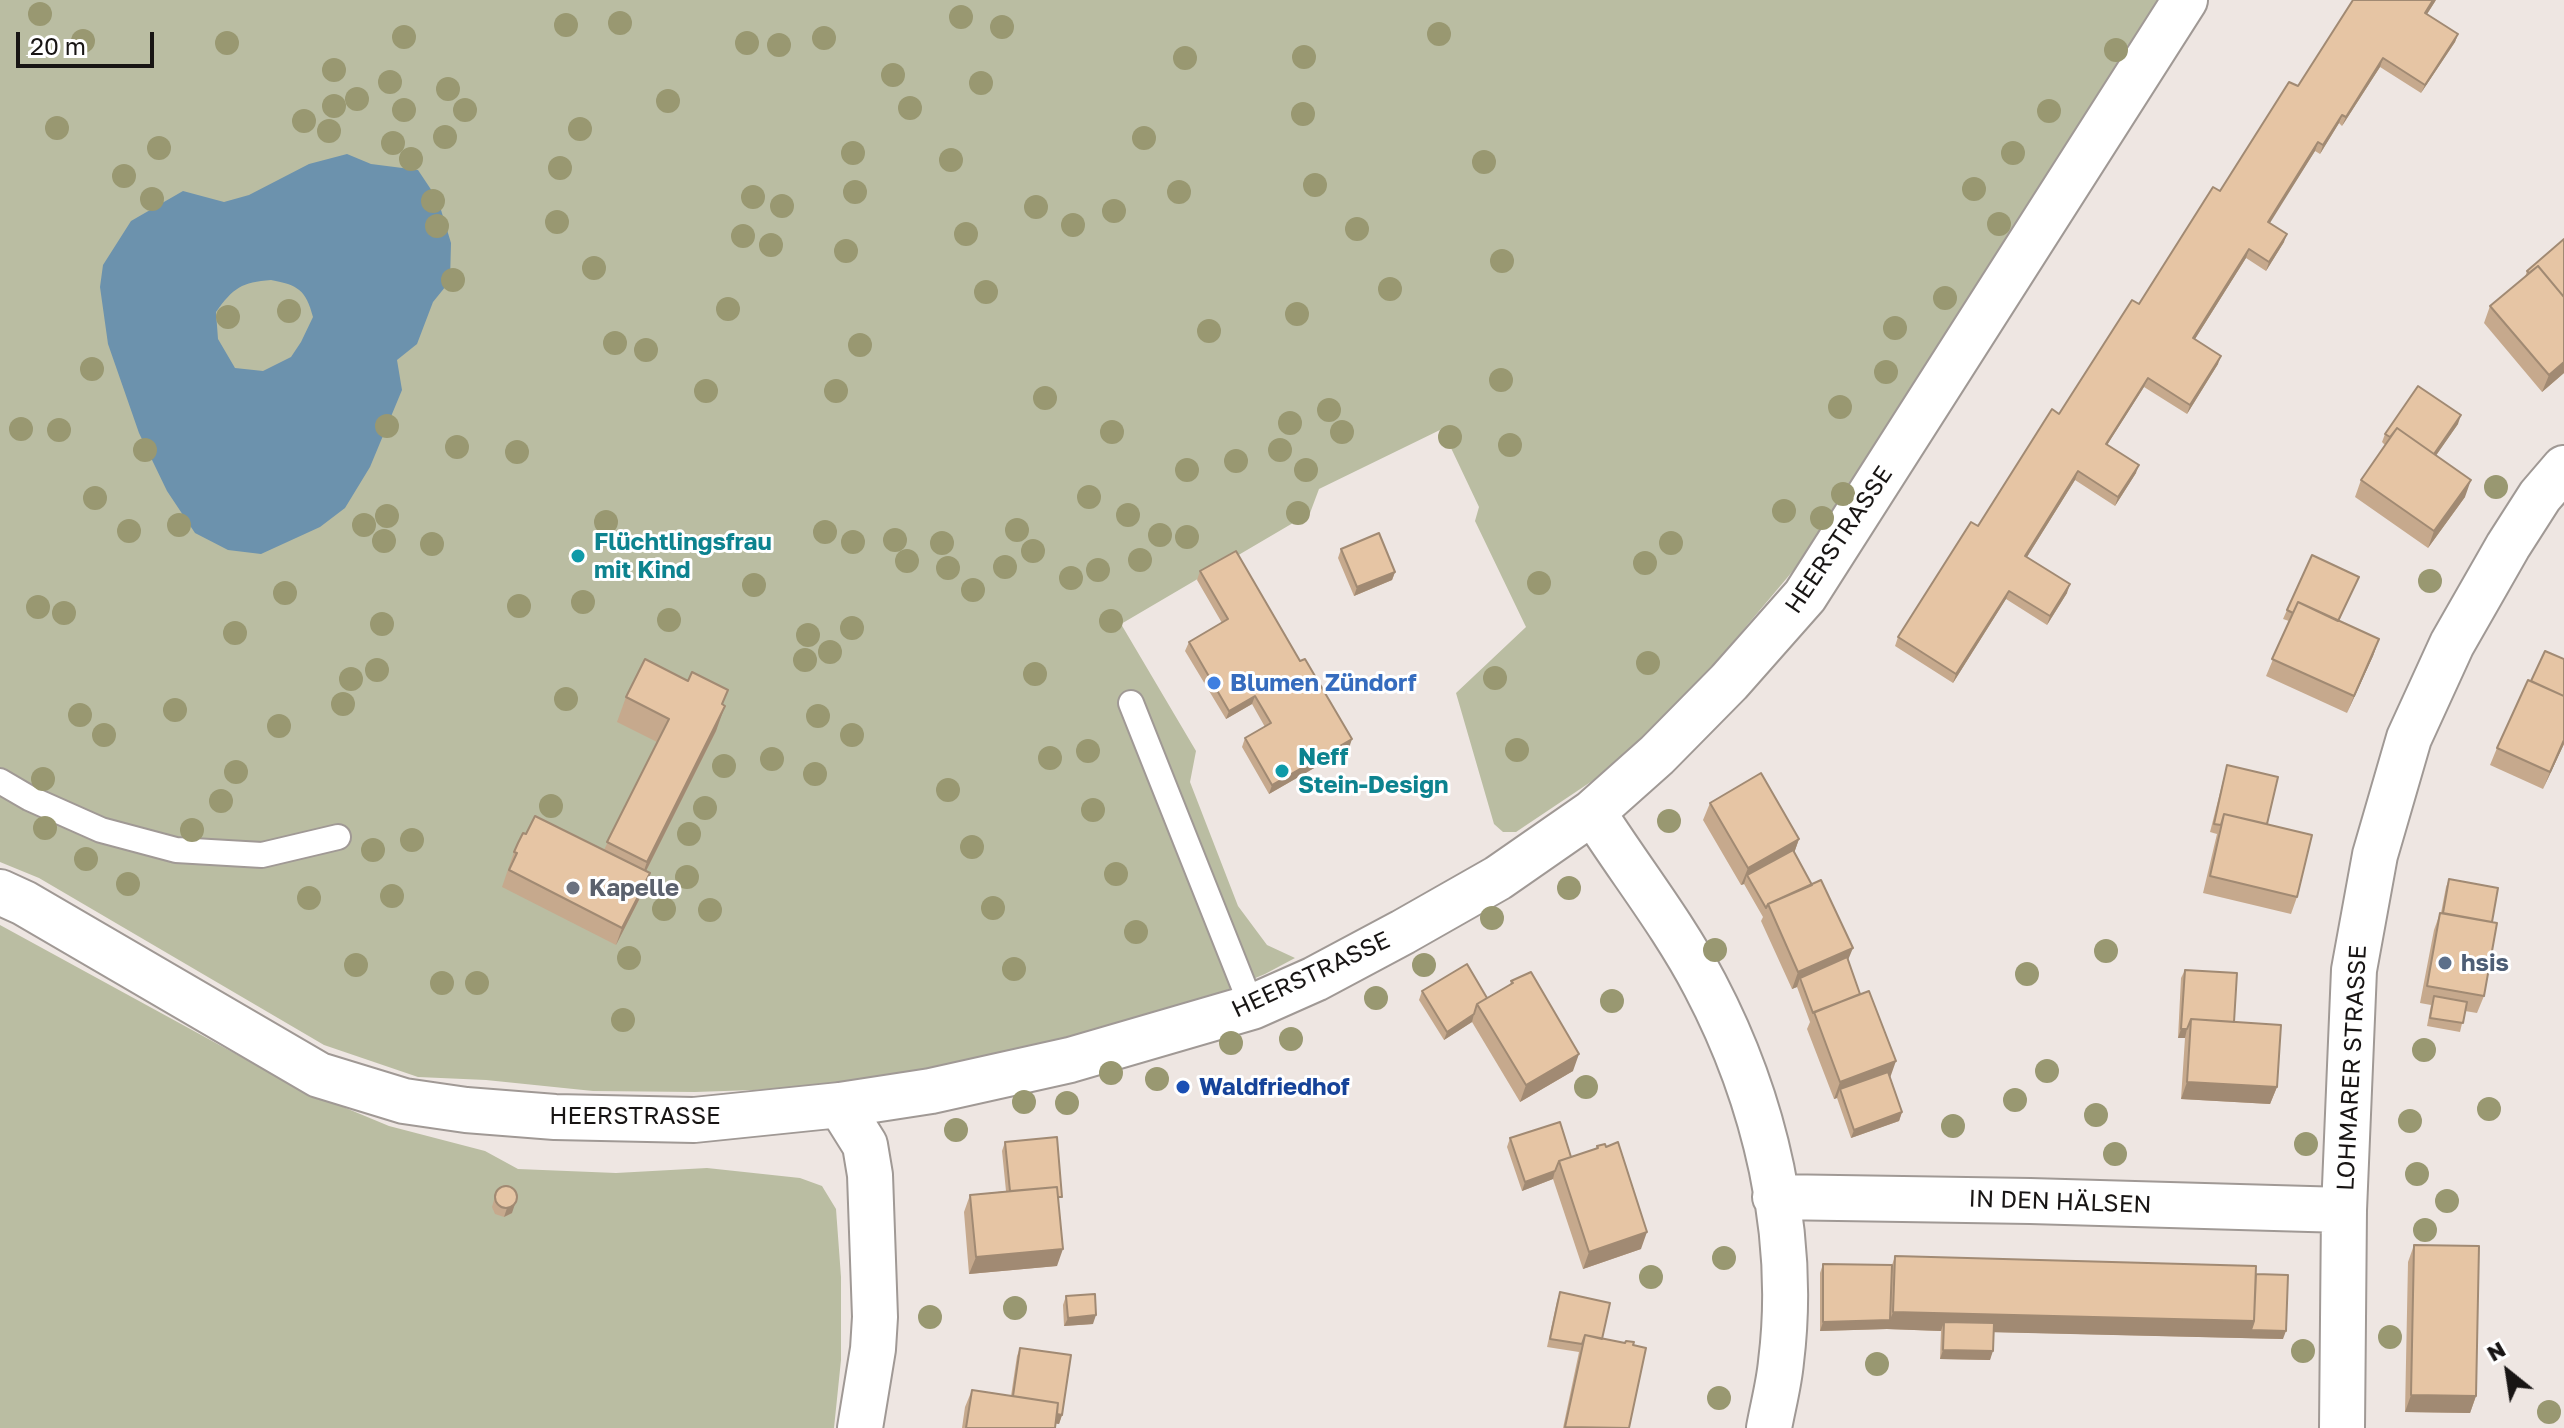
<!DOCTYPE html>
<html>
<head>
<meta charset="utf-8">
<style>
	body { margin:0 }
	#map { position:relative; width:2564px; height:1428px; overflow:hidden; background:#eee6e2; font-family:"Golos Text",sans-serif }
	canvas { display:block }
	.north { position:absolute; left:2468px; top:1332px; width:80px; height:80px; -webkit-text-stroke:6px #fff; paint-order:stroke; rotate:330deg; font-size:22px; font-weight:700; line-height:32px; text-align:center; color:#181514 }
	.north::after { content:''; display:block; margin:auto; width:28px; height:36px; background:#181514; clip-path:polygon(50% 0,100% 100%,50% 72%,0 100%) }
	.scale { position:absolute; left:16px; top:32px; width:138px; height:36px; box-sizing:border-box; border:4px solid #181514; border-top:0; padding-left:10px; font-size:24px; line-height:28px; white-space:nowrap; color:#181514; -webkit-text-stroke:6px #fff; paint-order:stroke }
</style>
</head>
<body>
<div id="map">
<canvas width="2564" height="1428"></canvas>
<div class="north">N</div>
<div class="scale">20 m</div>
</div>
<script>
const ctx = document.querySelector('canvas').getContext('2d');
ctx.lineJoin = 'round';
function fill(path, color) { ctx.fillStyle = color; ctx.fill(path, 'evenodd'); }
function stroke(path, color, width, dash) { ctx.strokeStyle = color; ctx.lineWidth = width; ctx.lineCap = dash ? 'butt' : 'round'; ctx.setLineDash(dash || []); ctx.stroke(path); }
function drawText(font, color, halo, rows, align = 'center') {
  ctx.font = font + ' "Golos Text",sans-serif'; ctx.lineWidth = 6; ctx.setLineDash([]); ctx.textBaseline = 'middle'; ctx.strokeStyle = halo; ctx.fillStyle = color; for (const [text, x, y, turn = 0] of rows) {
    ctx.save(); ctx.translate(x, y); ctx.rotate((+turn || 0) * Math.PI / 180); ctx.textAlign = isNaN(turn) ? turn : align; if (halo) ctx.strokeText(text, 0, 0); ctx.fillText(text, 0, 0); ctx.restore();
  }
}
fill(new Path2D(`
	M0,0H2165L2085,116L1931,375L1829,528L1696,686L1613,767L1516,832H1503L1494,824L1456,693L1526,627L1475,521L1479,507L1442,429L1319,489L1310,513L1121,624L1196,751L1190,782L1238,906L1267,945L1295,958L1265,974L1174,1012L871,1086L695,1092L593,1091L486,1080L418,1077L324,1045L39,878L0,862Z
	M0,925L300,1089L389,1126L485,1151L518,1169L616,1173L707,1168L800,1178L822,1186L836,1209L841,1277V1360L834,1428H0Z`), '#babda2');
fill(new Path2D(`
	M347,154L371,164L418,170L438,200L451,243L450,281L433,302L417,344L397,360L402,390L370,467L345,508L320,527L261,554L228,550L195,533L167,491L139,433L108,344L100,287L103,265L131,221L183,191L224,202L249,195L309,164ZM271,280C298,285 306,290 313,317L301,342L291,357L263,371L235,368L218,339L216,312C233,288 242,282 271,280Z`), '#6c92ad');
const service = new Path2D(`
	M1131,703L1252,1007
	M0,781L29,798L101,830L176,850L262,855L338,837`);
const minor = new Path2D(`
	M1593,812C1630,870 1673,924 1705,985C1765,1099 1797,1234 1781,1362C1779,1384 1773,1406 1769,1428
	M0,892L24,903L319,1075L404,1101L466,1110L555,1117L694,1120L840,1105L931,1091L1070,1060L1252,1007L1315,979L1403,932L1498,878L1593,812L1657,755L1729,682L1805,596L2185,0
	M840,1105L865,1145L870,1175L875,1317L873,1349L860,1428
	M1775,1197L2030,1201L2344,1210
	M2342,1428L2344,1210L2354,970L2375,855L2409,738L2452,644L2508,546L2540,496L2564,468`);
stroke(service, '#a09995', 28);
stroke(minor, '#a09995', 48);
stroke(service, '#fff', 24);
stroke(minor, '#fff', 44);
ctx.fillStyle = '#999871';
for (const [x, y] of [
	[40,14],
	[961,17],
	[620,23],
	[566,25],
	[1002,27],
	[1439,34],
	[404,37],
	[824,38],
	[83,41],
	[227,43],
	[747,43],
	[779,45],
	[2116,50],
	[1304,57],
	[1185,58],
	[334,70],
	[893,75],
	[390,82],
	[981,83],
	[448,89],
	[357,99],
	[668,101],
	[334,106],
	[910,108],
	[404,110],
	[465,110],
	[2049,111],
	[1303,114],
	[304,121],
	[57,128],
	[580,129],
	[329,131],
	[445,137],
	[1144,138],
	[393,143],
	[159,148],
	[853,153],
	[2013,153],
	[411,159],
	[951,160],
	[1484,162],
	[560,168],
	[124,176],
	[1315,185],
	[1974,189],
	[855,192],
	[1179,192],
	[753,197],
	[152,199],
	[433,201],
	[782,206],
	[1036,207],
	[1114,211],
	[557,222],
	[1999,224],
	[1073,225],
	[437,226],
	[1357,229],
	[966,234],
	[743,236],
	[771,245],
	[846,251],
	[1502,261],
	[594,268],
	[453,280],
	[1390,289],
	[986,292],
	[1945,298],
	[728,309],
	[289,311],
	[1297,314],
	[228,317],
	[1895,328],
	[1209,331],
	[615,343],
	[860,345],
	[646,350],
	[92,369],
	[1886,372],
	[1501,380],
	[706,391],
	[836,391],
	[1045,398],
	[1840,407],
	[1329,410],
	[1290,423],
	[387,426],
	[21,429],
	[59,430],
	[1112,432],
	[1342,432],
	[1450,437],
	[1510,445],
	[457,447],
	[145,450],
	[1280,450],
	[517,452],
	[1236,461],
	[1187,470],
	[1306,470],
	[2496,487],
	[1843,494],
	[1089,497],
	[95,498],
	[1784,511],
	[1298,513],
	[1128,515],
	[387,516],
	[1822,518],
	[606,522],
	[179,525],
	[364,525],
	[1017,530],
	[129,531],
	[825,532],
	[1160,535],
	[1187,537],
	[895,540],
	[384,541],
	[853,542],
	[942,543],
	[1671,543],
	[432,544],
	[1033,551],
	[1140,560],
	[907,561],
	[1645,563],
	[1005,567],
	[948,568],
	[1098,570],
	[1071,578],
	[2430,581],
	[1539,583],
	[754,585],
	[973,590],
	[285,593],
	[583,602],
	[519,606],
	[38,607],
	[64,613],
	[669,620],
	[1111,621],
	[382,624],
	[852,628],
	[235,633],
	[808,635],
	[830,652],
	[805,660],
	[1648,663],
	[377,670],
	[1035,674],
	[1495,678],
	[351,679],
	[566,699],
	[343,704],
	[175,710],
	[80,715],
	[818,716],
	[279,726],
	[104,735],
	[852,735],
	[1517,750],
	[1088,751],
	[1050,758],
	[772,759],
	[724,766],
	[236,772],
	[815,774],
	[43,779],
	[948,790],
	[221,801],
	[551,806],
	[705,808],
	[1093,810],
	[1669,821],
	[45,828],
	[192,830],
	[689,834],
	[412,840],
	[972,847],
	[373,850],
	[86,859],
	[1116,874],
	[687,877],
	[128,884],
	[1569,888],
	[392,896],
	[309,898],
	[993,908],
	[664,909],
	[710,910],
	[1492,918],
	[1136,932],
	[1715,950],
	[2106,951],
	[629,958],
	[356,965],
	[1424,965],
	[1014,969],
	[2027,974],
	[442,983],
	[477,983],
	[1376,998],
	[1612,1001],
	[623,1020],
	[1291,1039],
	[1231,1043],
	[2424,1050],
	[2047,1071],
	[1111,1073],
	[1157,1079],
	[1586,1087],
	[2015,1100],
	[1024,1102],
	[1067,1103],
	[2489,1109],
	[2096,1115],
	[2410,1121],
	[1953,1126],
	[956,1130],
	[2306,1144],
	[2115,1154],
	[2417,1174],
	[2447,1201],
	[2425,1230],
	[1724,1258],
	[1651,1277],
	[1015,1308],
	[930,1317],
	[2390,1337],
	[2303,1351],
	[1877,1364],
	[1719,1398],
	[2549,1412]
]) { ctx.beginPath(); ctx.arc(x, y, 12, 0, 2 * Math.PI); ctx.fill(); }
fill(new Path2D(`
	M2436,0L2427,14L2458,34L2455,42L2421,93L2380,67L2342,126L2339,123L2320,154L2315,151L2269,223L2284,242L2266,271L2246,258L2195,339L2218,364L2187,414L2144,387L2107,445L2136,473L2115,506L2075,480L2027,557L2067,593L2047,625L2006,599L1953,683L1895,646L1898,637L1978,526L2220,191L2298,86Z
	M2564,239V373L2542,392L2484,323L2490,306L2525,277L2527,271Z
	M2458,424L2436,455L2465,497L2428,548L2355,497L2361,480L2385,445L2382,442L2385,434Z
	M1341,549L1395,572L1392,580L1354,596L1338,558Z
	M1200,571L1349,748L1269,794L1242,747L1245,738L1265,727L1252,704L1226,719L1185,651L1189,642L1222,623L1197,580Z
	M2355,585L2339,621L2379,639L2373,656L2347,713L2266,676L2289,621L2283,619L2287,610Z
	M626,697L723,705L716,731L646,871L644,890L616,945L502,887L514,852L604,850L657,742L617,722Z
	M2564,744L2543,789L2490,765L2497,748Z
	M2227,765L2267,824L2297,897L2291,914L2203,893L2217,834L2210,832Z
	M1710,803L1799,839L1794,853L1848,960L1902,1112L1899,1121L1851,1138L1837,1098L1834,1099L1807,1029L1810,1022L1797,987L1792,989L1761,921L1763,917L1744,884L1741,885L1703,820Z
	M2449,879L2492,922L2484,996L2477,1013L2465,1011L2460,1032L2427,1026L2431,1005L2420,1003L2434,930L2440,913H2441L2446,887Z
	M2185,970L2234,1022L2277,1087L2270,1104L2181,1099L2185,1038H2178L2181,978Z
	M1511,981L1573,1071L1520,1102L1472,1022L1444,1040L1419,1000L1422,991L1487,998L1510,985Z
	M1510,1138L1571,1157L1596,1149L1597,1146L1606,1147L1641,1249L1583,1269L1553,1179L1522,1191L1507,1147Z
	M1005,1142L1059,1206L1057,1266L969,1274L964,1212L970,1195L1006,1191L1002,1151Z
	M497,1189L512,1213L504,1217L495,1214L492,1207Z
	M2414,1245L2476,1396L2470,1413L2405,1412L2408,1262Z
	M1895,1256L2256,1274L2283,1339L1994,1332L1990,1360L1940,1359L1941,1331L1887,1329L1820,1331V1273L1823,1264L1892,1265Z
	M1560,1292L1602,1339L1629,1428H1563L1579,1352L1547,1347L1557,1301Z
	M1066,1296L1093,1324L1064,1326L1063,1305Z
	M1020,1348L1062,1415L1059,1424L1055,1423V1428H962L965,1407L972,1390L1011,1396L1017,1356Z`), '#c6a98d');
fill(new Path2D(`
	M2433,0H2436L2422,22L2425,13Z
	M2458,34L2455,42L2421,93L2425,85Z
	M2383,58L2380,67L2342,126L2346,117Z
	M2342,115L2339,123L2320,154L2323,145Z
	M2318,142L2315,151L2265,231L2268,222Z
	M2287,234L2284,242L2266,271L2269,262Z
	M2249,249L2246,258L2190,347L2193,338Z
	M2221,356L2218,364L2187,414L2190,405Z
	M2564,362V373L2542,392L2549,375Z
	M2148,378L2144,387L2102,453L2106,444Z
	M2461,415L2458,424L2426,470L2429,461Z
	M2139,465L2136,473L2115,506L2118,497Z
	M2078,471L2075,480L2022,565L2025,556Z
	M2471,480L2465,497L2428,548L2434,531Z
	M1395,572L1392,580L1354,596L1357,587Z
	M2070,584L2067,593L2047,625L2050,616Z
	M2009,591L2006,599L1953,683L1956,674Z
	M2379,639L2373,656L2347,713L2354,696Z
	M1255,696L1252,704L1226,719L1229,711Z
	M725,706L716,731L638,887L647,862Z
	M1352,739L1349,748L1269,794L1272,785Z
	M2564,740V744L2543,789L2550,772Z
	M1799,839L1793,856L1747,875L1744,884L1741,885L1748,868Z
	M650,873L644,890L616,945L622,928Z
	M1853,948L1846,965L1800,978L1797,987L1792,989L1798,972Z
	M1474,1014L1472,1022L1444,1040L1447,1032Z
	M2181,1029H2187L2185,1038H2178Z
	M1579,1054L1573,1071L1520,1102L1526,1085Z
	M1896,1061L1890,1078L1840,1089L1837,1098L1834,1099L1840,1082Z
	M2187,1082L2277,1087L2270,1104L2181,1099Z
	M1902,1112L1899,1121L1851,1138L1854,1130Z
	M1555,1171L1553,1179L1522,1191L1525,1182Z
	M515,1204L512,1213L504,1217L507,1208Z
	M1647,1232L1641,1249L1583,1269L1589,1252Z
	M1063,1249L1057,1266L969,1274L976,1257Z
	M1893,1312L2254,1321L2286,1331L2283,1339L1943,1331L1944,1322L1941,1331L1887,1329L1820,1331L1823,1322L1890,1320Z
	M1096,1315L1093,1324L1064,1326L1068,1318Z
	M1943,1350L1993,1351L1990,1360L1940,1359Z
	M2411,1395L2476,1396L2470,1413L2405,1412Z
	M1055,1414L1062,1415L1059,1424L1052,1423Z`), '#a18a73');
const building = new Path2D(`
	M2353,0H2433L2425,13L2458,34L2425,85L2383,58L2346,117L2342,115L2323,145L2318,142L2268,222L2287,234L2269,262L2249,249L2193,338L2221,356L2190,405L2148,378L2106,444L2139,465L2118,497L2078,471L2025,556L2070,584L2050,616L2009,591L1956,674L1898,637L1971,522L1978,526L2052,409L2059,414L2132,300L2139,304L2213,187L2220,191L2289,82L2298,86Z
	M2564,239V297L2538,266L2529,273L2527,271Z
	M2538,266L2564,297V362L2549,375L2490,306Z
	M2418,386L2461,415L2434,454L2397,428L2390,437L2385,434Z
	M2397,428L2471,480L2434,531L2361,480Z
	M1379,533L1395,572L1357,587L1341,549Z
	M1236,551L1300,661L1305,659L1352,739L1272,785L1245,738L1271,723L1255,696L1229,711L1189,642L1228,619L1200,571Z
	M2312,555L2359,577L2338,621L2298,602L2293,613L2287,610Z
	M2298,602L2379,639L2354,696L2272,659Z
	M2545,651L2564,659V696L2531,681Z
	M645,659L688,681L692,672L728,690L722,704L725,706L647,862L607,842L669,719L626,697Z
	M2528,680L2564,696V740L2550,772L2497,748Z
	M2227,765L2278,777L2267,824L2224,814L2221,825L2214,824Z
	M1761,773L1799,839L1748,868L1710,803Z
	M2224,814L2312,835L2297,897L2210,876Z
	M535,816L650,873L622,928L509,870L517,853L514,852L518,843L523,833L526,834Z
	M1793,850L1812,885L1768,904L1766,908L1747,875Z
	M2449,879L2498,888L2492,922L2443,913Z
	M1821,880L1853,948L1798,972L1768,904Z
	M2440,913L2497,923L2484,996L2427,986Z
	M1847,957L1860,994L1813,1013L1800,978Z
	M1467,964L1487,998L1477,1004L1474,1014L1447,1032L1422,991Z
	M2185,970L2237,973L2234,1022L2191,1019L2187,1029H2181Z
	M1531,972L1579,1054L1526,1085L1477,1004L1513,983L1511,981Z
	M1869,991L1896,1061L1840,1082L1814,1012Z
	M2434,996L2467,1002L2463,1023L2430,1018Z
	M2191,1019L2281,1025L2277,1087L2187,1082Z
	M1888,1072L1902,1112L1854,1130L1840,1089Z
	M1560,1122L1571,1157L1559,1161L1555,1171L1525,1182L1510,1138Z
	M1057,1137L1062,1197H1058L1057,1187L1010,1191L1005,1142Z
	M1618,1142L1647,1232L1589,1252L1559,1161L1598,1148L1597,1146L1605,1144L1606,1147Z
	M495 1197a11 11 0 1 1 22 0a11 11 0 1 1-22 0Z
	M1057,1187L1063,1249L976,1257L970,1195Z
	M2414,1245L2479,1246L2476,1396L2411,1395Z
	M1895,1256L2256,1266L2254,1321L1893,1312Z
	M1823,1264L1892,1265L1890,1320L1823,1322Z
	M2256,1274L2288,1275L2286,1331L2251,1330L2254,1321Z
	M1560,1292L1610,1303L1602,1339L1585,1335L1582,1344L1550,1339Z
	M1095,1294L1096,1315L1068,1318L1066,1296Z
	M1944,1322L1994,1323L1993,1351L1943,1350Z
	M1585,1335L1625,1343L1626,1341L1634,1342L1633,1345L1646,1348L1629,1428L1565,1427Z
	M1020,1348L1071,1355L1062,1415L1057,1414L1058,1403L1013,1396Z
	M972,1390L1058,1403L1055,1428H966Z`);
fill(building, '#e6c5a4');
stroke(building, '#a18a73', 2);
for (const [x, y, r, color] of [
	[578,556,8,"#0f9aa8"],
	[1214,683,8,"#3f7fe0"],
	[1282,771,8,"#0f9aa8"],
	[573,888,8,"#6b7280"],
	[2445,963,8,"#5c6f8a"],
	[1183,1087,8,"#1a4fb4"]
]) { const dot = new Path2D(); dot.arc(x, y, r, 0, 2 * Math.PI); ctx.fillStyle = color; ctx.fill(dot); stroke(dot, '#fff', 3); }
drawText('24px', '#181514', '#fff', [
	["HEERSTRASSE",1839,540,-56],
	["HEERSTRASSE",1311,975,-25],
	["LOHMARER STRASSE",2352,1068,-87],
	["HEERSTRASSE",635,1116],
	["IN DEN HÄLSEN",2060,1202,2]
]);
drawText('bold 24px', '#0d838f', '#fff', [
	["Flüchtlingsfrau",594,542],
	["mit Kind",594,570],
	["Neff",1298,757],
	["Stein-Design",1298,785]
], 'left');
drawText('bold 24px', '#366cbe', '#fff', [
	["Blumen Zündorf",1230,683]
], 'left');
drawText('bold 24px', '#5b616d', '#fff', [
	["Kapelle",589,888]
], 'left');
drawText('bold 24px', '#4e5e75', '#fff', [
	["hsis",2461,963]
], 'left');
drawText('bold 24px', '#164399', '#fff', [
	["Waldfriedhof",1199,1087]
], 'left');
</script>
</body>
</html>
